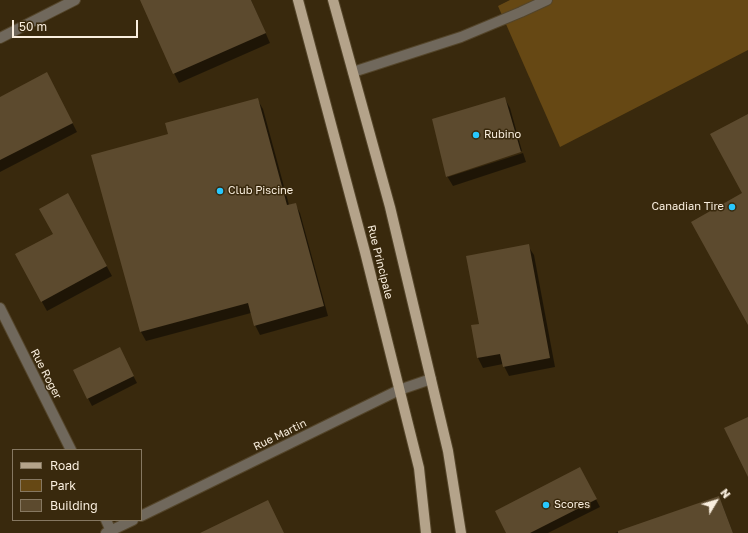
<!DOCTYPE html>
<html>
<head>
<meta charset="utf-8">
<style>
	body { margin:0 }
	#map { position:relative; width:748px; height:533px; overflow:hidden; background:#39290d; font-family:"Golos Text",sans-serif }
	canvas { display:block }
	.legend { position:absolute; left:12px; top:449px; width:130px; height:72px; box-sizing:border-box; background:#39290d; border:1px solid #867861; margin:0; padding:5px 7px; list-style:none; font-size:12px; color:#f9eede }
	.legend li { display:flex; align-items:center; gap:8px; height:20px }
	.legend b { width:20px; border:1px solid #867861 }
	.north { position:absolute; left:696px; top:481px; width:40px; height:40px; -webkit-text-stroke:3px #39290d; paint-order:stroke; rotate:52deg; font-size:11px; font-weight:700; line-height:16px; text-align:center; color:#f9eede }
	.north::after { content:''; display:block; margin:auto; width:14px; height:18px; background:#f9eede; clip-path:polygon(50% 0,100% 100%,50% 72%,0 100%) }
	.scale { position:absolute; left:12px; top:20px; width:126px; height:18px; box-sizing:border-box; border:2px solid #f9eede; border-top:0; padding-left:5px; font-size:12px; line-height:14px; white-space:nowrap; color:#f9eede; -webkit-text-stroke:3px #39290d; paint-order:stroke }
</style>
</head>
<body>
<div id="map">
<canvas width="748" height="533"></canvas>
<ul class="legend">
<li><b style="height:5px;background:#b4a38a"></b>Road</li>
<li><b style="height:11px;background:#664814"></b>Park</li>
<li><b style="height:11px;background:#5c4a2e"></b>Building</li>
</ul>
<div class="north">N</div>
<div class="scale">50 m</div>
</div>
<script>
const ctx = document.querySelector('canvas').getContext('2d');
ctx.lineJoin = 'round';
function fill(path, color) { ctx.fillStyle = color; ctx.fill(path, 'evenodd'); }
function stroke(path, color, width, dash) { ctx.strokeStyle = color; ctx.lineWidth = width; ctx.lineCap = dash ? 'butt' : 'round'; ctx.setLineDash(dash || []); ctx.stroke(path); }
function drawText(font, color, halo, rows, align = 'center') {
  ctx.font = font + ' "Golos Text",sans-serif'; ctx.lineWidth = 3; ctx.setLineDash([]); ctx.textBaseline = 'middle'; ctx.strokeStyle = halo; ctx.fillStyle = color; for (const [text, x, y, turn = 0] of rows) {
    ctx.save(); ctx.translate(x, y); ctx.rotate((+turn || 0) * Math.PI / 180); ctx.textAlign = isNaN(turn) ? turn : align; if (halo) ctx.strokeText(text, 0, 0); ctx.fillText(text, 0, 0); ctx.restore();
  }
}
fill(new Path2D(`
	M510,0H748V50L560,147L498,6Z`), '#664814');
fill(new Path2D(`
	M141,0H251L270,43L179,83L174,73Z
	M52,83L77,132L0,172V98Z
	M257,99L263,109L289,205L295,204L300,213L328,316L260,335L255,325L251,313L146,341L141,332L93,156L169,135Z
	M505,99L510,108L522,151L448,175V177L523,153L526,162L453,186L447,176Z
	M73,204L112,276L47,311L42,302L54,234Z
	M528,246L534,255L555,367L509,376L503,364L483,368L478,358L472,326L480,324Z
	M123,356L137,383L92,406L74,371Z
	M584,476L600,507L548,533H507Z
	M718,497L722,504L733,533H615Z`), '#0007');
fill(new Path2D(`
	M140,0H251L266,33L173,74Z
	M47,72L73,123L0,160V97Z
	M505,97L521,152L446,177L432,119Z
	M258,98L287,205L296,203L324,306L254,326L248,303L140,332L91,155L168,134L165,123Z
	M748,114V325L691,222L742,193L710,134Z
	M68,193L107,266L41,302L15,254L53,234L39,209Z
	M529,244L550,358L503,367L500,354L477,358L471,325L479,324L466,256Z
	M120,347L134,376L87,399L73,370Z
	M748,417V477L724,428Z
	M580,467L597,499L530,533H506L495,511Z
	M719,496L733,533H618V531Z
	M268,500L284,533H200Z`), '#5c4a2e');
const minor = new Path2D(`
	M0,38L75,0
	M353,72L461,37L521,12L547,0
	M0,308L71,450
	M141,516L399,390L431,379
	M106,520L111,531
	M106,533L133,520`);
const primary = new Path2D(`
	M298,0L365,252L419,468L426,533
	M333,0L390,207L448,451L461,533`);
stroke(minor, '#54452a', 12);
stroke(primary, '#54452a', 12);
stroke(minor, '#70685c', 10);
stroke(primary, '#b4a38a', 10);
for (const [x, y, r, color] of [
	[476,135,4,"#28c8ff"],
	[220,191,4,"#28c8ff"],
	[732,207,4,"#28c8ff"],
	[546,505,4,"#28c8ff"]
]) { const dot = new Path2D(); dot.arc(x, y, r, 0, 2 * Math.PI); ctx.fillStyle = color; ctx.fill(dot); stroke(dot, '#39290d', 1.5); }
drawText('11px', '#f9eede', '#39290d', [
	["Rubino",484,135],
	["Club Piscine",228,191],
	["Canadian Tire",724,207,"right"],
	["Scores",554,505]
], 'left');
drawText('11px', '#f9eede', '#39290d', [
	["Rue Principale",380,262,76],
	["Rue Roger",46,374,63],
	["Rue Martin",280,435,-26]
]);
</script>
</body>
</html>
